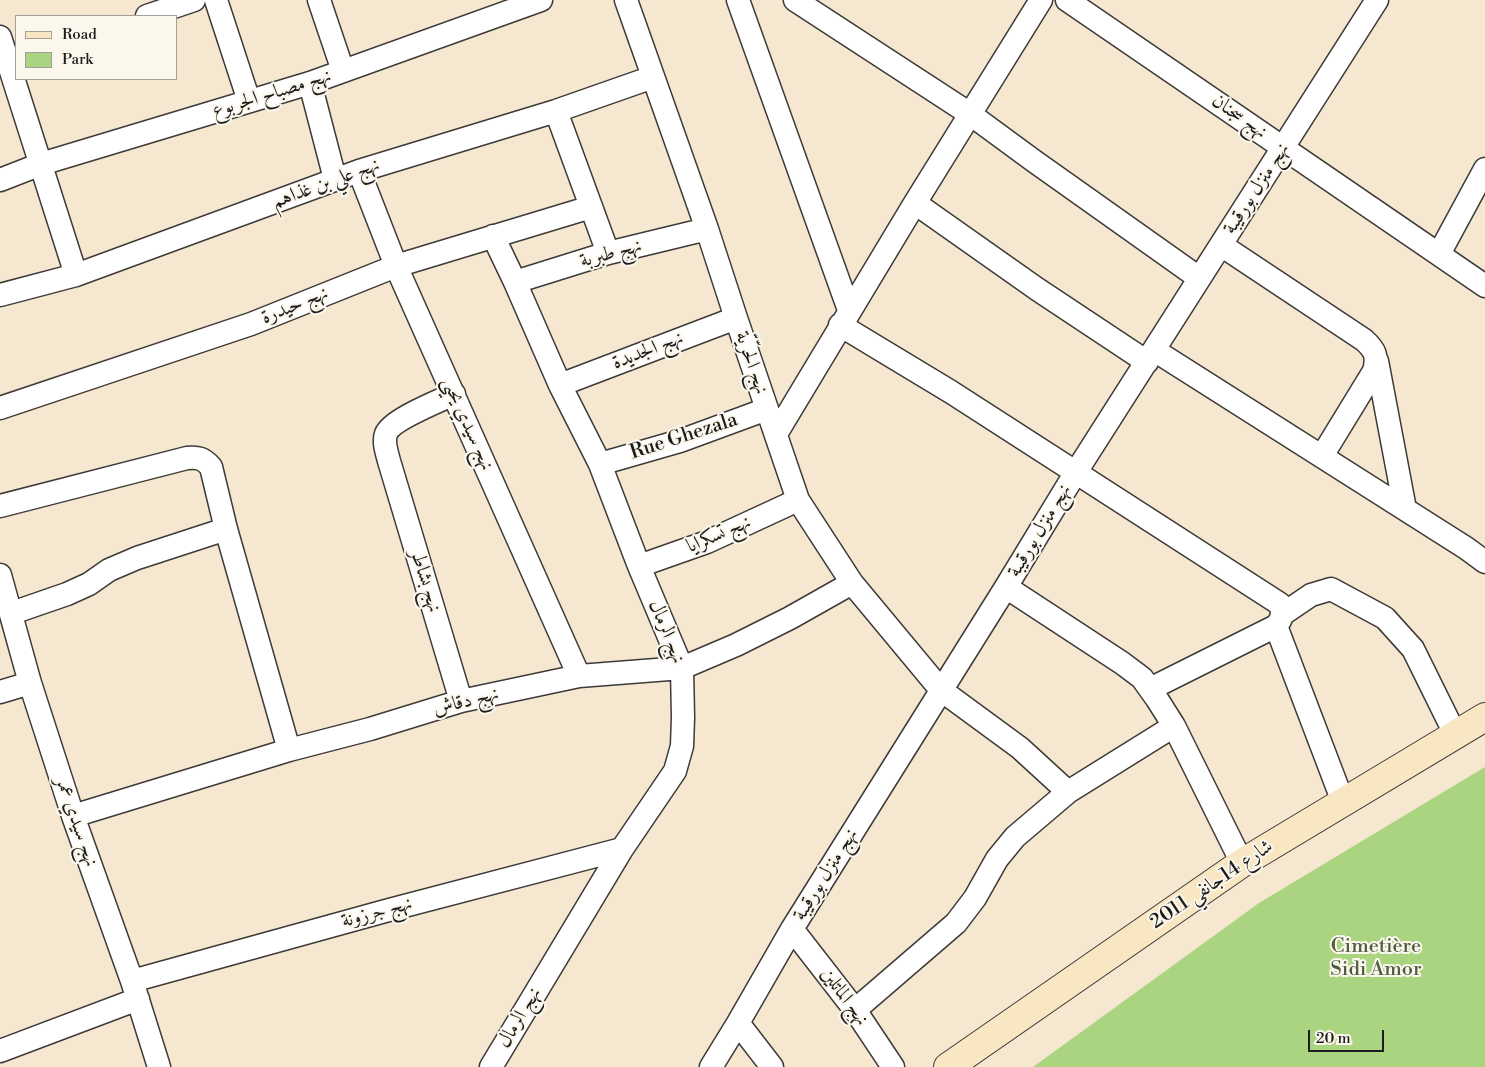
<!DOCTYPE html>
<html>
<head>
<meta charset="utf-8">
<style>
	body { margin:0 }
	#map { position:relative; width:1485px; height:1067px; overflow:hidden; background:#f5e7d0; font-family:"Libre Bodoni",serif }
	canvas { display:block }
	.legend { position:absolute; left:15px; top:15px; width:162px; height:65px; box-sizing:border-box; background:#fbf7ec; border:1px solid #a29f99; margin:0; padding:6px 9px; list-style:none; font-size:15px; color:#1c1c1c }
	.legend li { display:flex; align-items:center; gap:10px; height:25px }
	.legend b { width:25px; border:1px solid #a29f99 }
	.scale { position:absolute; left:1308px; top:1030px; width:76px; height:22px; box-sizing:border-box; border:2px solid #1c1c1c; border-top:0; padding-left:6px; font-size:15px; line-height:18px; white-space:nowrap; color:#1c1c1c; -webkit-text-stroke:4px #fbf7ec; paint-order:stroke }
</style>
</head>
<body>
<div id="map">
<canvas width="1485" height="1067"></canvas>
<ul class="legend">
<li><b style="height:6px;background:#f9e7c3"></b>Road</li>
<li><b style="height:14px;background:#aad480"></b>Park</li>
</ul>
<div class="scale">20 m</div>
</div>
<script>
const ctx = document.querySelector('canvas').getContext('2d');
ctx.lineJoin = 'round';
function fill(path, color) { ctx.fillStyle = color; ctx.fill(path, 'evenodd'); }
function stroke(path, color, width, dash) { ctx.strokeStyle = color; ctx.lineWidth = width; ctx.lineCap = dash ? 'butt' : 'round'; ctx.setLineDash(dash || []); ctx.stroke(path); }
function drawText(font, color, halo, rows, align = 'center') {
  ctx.font = font + ' "Libre Bodoni",Amiri,serif'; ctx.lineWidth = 4; ctx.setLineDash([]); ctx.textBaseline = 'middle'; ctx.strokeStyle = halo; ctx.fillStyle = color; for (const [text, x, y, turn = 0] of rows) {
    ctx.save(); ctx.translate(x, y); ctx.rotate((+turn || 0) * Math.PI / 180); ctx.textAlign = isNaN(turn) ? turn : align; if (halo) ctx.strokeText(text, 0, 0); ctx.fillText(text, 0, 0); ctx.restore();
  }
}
fill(new Path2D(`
	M1485,767V1067H1033L1259,903Z`), '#aad480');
const street = new Path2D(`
	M216,0L249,101
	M319,0L343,71
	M626,0L707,229L736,318L798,500L852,583L941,690L1020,748L1068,792L1015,837L997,859L975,898L956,923L855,1010
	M738,0L849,310
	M795,0L970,114L1034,161L1199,278
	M1067,0L1485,286
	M147,16L194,0
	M0,37L76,275
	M310,83L335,179
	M556,111L608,253
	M359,171L396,266L579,676
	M0,180L41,164L310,83L541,0
	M915,203L1037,289L1147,362
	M1221,245L1364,340C1375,350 1378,356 1374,371L1322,456
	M1439,254L1485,169
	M515,282L608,253L707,229
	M0,295L76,275L359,171L556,111L653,77
	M840,325L951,392L1280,604C1283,613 1283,618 1276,626L1150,689
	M1154,350L1466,548L1485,562
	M1377,361L1405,509
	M560,385L736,318
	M454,394C439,401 391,420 386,434C383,442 387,453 389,461L461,701
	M0,408L251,324L396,266L591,207
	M776,434L915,203L1041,0
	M600,464L680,441L767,409
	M0,506L187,458C198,457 203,458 211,467L226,529L289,750
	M639,566L707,542L798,500
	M0,575L30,683L73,816L132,981L159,1067
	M1006,587L1122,663L1142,678L1157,699L1174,726L1242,863
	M12,613L67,594L89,584L109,570L137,558L226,529
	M1283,614L1311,595L1331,589L1385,618L1413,649L1455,734
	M1276,626L1343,802
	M0,692L30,683
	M1068,792L1174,726
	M73,816L289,750L370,729L461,701L579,676L682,668L736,645L790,618L852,583
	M792,929L855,1010L893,1067
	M132,981L389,910L622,849
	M738,1023L772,1067
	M0,1051L138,999
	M491,1067L622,849L675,771L682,746L683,718L682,668L639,566L600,464L560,385L515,282L493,236
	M711,1067L738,1023L792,929L1006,587L1076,472L1377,0`);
const secondary = new Path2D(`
	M948,1067L1242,863L1485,717`);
stroke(street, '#3d3a37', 25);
stroke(secondary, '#3d3a37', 30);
stroke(street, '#fff', 22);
stroke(secondary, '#f9e7c3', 28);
drawText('20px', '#1c1c1c', '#fbf7ec', [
	["نهج مصباح الجربوع",272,94,-17],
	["نهج سجنان",1239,117,35],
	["نهج علي بن غذاهم",326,184,-20],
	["نهج منزل بورقيبة",1257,189,-57],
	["نهج طبربة",611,254,-15],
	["نهج حيدرة",295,306,-22],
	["نهج الجديدة",648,351,-21],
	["نهج الحرّيّة",751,363,71],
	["نهج سيدي يحيى",467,424,66],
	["Rue Ghezala",684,437,-18],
	["نهج منزل بورقيبة",1040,531,-59],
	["نهج تسكرايا",719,535,-23],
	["نهج بشاطر",425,581,73],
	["نهج الرمال",666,632,68],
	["نهج دقاش",466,702,-14],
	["نهج سيدي عمر",76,822,71],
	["نهج منزل بورقيبة",826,875,-58],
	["شارع 14جانفي 2011",1212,885,-34],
	["نهج جرزونة",377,913,-15],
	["نهج الماتلين",844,997,54],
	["نهج الرمال",520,1018,-59]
]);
drawText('20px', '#4e5c3f', '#fbf7ec', [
	["Cimetière",1376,947],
	["Sidi Amor",1376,970]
]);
</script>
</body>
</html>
